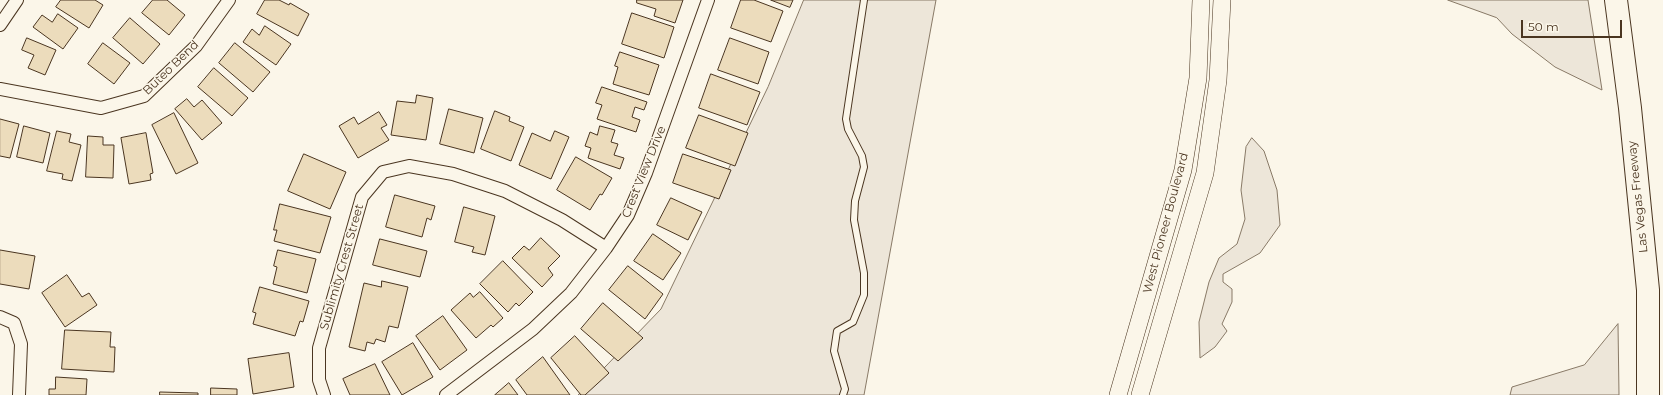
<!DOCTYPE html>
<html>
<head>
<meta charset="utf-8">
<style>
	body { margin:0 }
	#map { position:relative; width:1663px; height:395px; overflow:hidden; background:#fbf6e9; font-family:Montserrat,sans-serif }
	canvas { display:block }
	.scale { position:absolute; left:1521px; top:20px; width:101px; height:18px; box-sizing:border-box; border:2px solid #4a3520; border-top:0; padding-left:5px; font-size:12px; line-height:14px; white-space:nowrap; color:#4a3520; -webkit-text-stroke:3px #fbf6e9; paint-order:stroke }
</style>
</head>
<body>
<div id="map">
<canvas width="1663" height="395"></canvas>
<div class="scale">50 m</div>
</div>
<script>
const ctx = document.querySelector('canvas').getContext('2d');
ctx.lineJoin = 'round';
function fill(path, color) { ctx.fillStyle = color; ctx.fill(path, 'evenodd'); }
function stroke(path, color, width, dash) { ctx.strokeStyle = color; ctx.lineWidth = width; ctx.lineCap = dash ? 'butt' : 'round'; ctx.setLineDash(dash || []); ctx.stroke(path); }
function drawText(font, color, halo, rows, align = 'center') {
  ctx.font = font + ' Montserrat,sans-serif'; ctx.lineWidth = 3; ctx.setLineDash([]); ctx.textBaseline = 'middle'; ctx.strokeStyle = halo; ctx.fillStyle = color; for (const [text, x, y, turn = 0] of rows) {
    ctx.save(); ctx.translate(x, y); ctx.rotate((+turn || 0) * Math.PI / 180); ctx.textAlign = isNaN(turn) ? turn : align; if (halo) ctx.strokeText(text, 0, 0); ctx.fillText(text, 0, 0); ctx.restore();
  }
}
const green = new Path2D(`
	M804,0H936L864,395H578L661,309L768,87Z
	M1448,0H1588L1602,90L1555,67L1512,34L1497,18Z
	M1252,138L1264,151L1277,190L1280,225L1260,253L1223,274V282L1232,289V302L1222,324L1227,331L1215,347L1200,358L1199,322L1209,282L1219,258L1237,244L1245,219L1241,190L1246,147Z
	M1618,324L1619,395H1510L1512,387L1584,365Z`);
fill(green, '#ede6d9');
stroke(green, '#887966', 1);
const building = new Path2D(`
	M61,0H95L103,5L89,28L56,7Z
	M153,0H167L185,15L169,35L142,13Z
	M265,0H279L289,5L290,3L309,14L298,36L257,14Z
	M637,0H683L675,23L654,16L656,9L637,3Z
	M741,0H754L783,11L771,42L731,28Z
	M771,0H793L790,7Z
	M632,13L674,27L664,58L622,44Z
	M58,14L78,28L63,49L33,27L42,15L52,22Z
	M130,18L160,44L143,64L113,38Z
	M265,26L291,44L276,65L243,42L252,29L259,35Z
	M27,38L56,50L45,75L28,68L34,55L22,50Z
	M730,38L769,52L758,84L718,70Z
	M103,43L130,63L114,84L88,64Z
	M235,43L270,72L253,92L219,63Z
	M620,52L659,65L649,95L613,84L618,67L615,66Z
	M214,68L248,98L232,116L198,87Z
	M711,74L760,92L747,125L699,108Z
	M602,87L647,102L644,110L635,107L632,117L640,120L636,132L597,119L602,105L596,103Z
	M417,95L433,98L426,140L391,135L397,101L415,103Z
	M187,99L194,107L202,100L222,123L202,140L175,109Z
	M449,109L483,118L474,153L440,144Z
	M495,111L510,117L509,121L524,127L511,161L481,149Z
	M379,112L387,125L381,128L389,140L358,158L339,126L354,117L358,124Z
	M174,113L198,163L176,174L152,125Z
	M699,115L748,133L735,166L686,148Z
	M0,119L19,124L10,158L0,156Z
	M24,126L50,133L43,163L17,157Z
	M600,126L615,130L611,142L618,144L614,155L624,158L620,169L588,158L591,148L585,146L590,132L597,135Z
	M57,131L71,134L69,142L81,145L72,181L62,179L63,174L47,171Z
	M555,131L569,137L551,179L519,165L532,133L550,141Z
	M146,133L153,173L150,174L151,180L129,184L121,138Z
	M88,136L103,137V145H114L113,178L86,177Z
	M304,154L346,172L330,209L288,191Z
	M683,154L731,170L719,199L673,183Z
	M576,157L612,178L602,195L600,194L590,210L557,190Z
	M395,195L435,206L431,220L427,218L422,237L386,227Z
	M671,198L702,212L688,240L657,225Z
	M280,204L331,217L320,253L274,241L277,230H274Z
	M464,207L495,216L485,255L472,252L474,247L455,242Z
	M653,234L681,253L663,280L634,261Z
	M541,238L560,256L548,268L553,275L542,287L512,258L524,246L529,250Z
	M380,239L427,251L420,277L373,265Z
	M0,250L35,256L29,289L0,284Z
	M278,250L316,259L307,293L273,284L277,267L274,266Z
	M503,261L533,292L519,306L516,303L508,312L480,284Z
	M628,266L663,294L645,319L609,290Z
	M67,275L82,297L89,293L97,305L65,327L42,293Z
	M382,281L408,287L398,328L389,326L385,342L376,339L374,344L367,342L365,351L349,347L364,283L381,287Z
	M260,287L309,301L303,322L300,321L295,336L253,324L256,313L253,312Z
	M480,292L503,318L493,327L491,325L476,338L451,310L470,293L473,297Z
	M603,303L643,338L618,361L581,329Z
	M443,316L467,350L440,370L416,336Z
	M65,330L111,332L110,347H115L114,372L62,369Z
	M575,336L609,373L585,395H581L551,358Z
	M413,343L433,377L402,395L382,362Z
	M289,353L294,387L253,394L248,359Z
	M543,357L570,395H527L516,380Z
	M375,364L390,395H350L343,379Z
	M56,377L87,379L86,395H49V389H55Z
	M509,383L518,395H495Z
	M211,388L237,389V395H211Z
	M160,392L198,393V395H160Z`);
fill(building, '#ecdcbc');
stroke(building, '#4a3520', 1);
const service = new Path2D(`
	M843,395L845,389L834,351L837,331L853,322L864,295V273L854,220L855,201L864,167L862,156L848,129L846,119L864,0`);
const minor = new Path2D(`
	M0,25L17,0
	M0,89L101,108L144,96L196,46L229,0
	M0,317L14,323L21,344L19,395
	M324,395L319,380V348L362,197L383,172L409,166L453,174L505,191L562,220L606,248
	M446,395L533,329L571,293L606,248L628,215L646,173L708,0`);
const secondary = new Path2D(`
	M1118,395L1183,170L1198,78L1201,0
	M1140,395L1205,173L1218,80L1222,0`);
const motorway = new Path2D(`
	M1616,0L1630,108L1648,290V395`);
stroke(service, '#4a3520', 8);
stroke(minor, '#4a3520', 14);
stroke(secondary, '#4a3520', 18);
stroke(motorway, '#4a3520', 24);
stroke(service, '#fbf6e9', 6);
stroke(minor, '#fbf6e9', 12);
stroke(secondary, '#fbf6e9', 17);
stroke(motorway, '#fbf6e9', 22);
drawText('12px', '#4a3520', '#fbf6e9', [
	["Buteo Bend",171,68,-44],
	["Crest View Drive",644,172,-68],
	["Las Vegas Freeway",1638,197,-96],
	["West Pioneer Boulevard",1166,223,-75],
	["Sublimity Crest Street",342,267,-74]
]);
</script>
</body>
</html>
